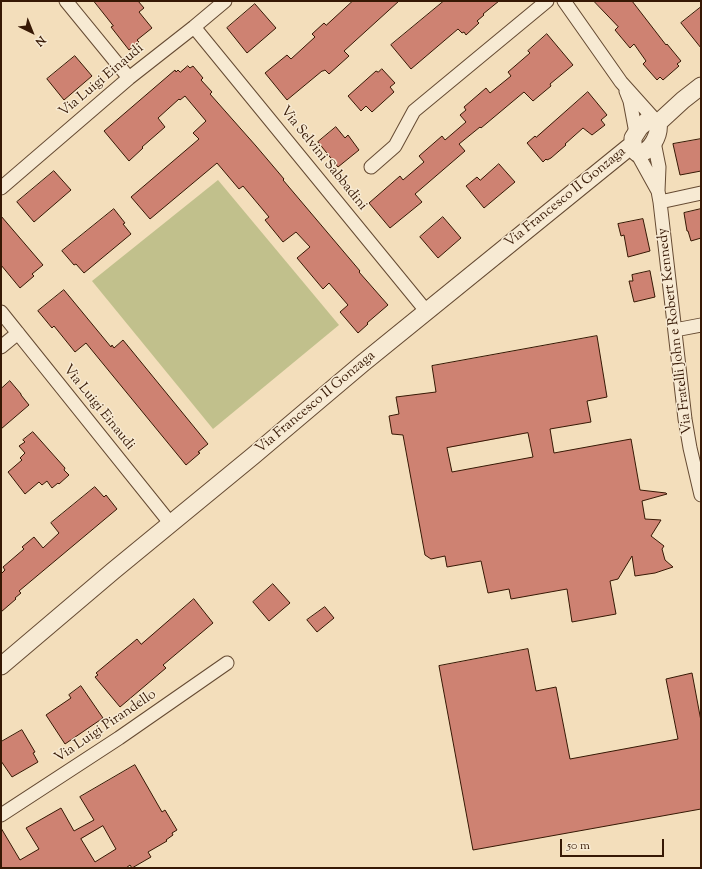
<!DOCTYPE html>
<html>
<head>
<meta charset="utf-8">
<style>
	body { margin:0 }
	#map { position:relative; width:702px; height:869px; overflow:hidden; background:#f3debb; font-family:"Sorts Mill Goudy",serif }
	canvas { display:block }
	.frame { position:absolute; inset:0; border:2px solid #361804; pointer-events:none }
	.north { position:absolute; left:12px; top:12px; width:40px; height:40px; -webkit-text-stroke:3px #f7ead3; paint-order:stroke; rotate:137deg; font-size:11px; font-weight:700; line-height:16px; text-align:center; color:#361804 }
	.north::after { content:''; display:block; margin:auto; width:14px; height:18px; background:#361804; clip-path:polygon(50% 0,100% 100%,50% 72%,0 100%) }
	.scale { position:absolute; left:560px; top:839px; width:104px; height:18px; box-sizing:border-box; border:2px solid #361804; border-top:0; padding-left:5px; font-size:12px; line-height:14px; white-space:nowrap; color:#361804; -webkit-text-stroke:3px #f7ead3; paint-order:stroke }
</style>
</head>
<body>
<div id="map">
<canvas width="702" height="869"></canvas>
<div class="frame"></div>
<div class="north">N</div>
<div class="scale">50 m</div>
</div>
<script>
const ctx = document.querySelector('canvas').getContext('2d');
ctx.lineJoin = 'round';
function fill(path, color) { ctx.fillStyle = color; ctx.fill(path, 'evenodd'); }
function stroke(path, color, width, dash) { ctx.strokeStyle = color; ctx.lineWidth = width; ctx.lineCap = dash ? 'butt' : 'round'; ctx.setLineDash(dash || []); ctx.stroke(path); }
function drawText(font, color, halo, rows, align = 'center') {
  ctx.font = font + ' "Sorts Mill Goudy",serif'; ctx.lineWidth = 3; ctx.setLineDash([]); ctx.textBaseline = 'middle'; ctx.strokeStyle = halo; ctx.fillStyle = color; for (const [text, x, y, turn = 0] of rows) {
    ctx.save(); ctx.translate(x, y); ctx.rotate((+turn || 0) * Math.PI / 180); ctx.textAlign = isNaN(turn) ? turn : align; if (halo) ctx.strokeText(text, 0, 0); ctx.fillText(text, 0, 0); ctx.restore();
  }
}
fill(new Path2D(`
	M218,180L339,325L213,429L92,281Z`), '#c1c08c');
const building = new Path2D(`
	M94,1H138L144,8L139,12L152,28L137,40L139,42L129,50L111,27L113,26Z
	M353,1H399L344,51L349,56L329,74L325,70L323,71H322L287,100L265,73L287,55L291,59L315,37L312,34L324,23L326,25Z
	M444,1H499L483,14L484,15L477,21L479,23L466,35L464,32L462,33L458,29L411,69L391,45Z
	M594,1H632L666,45L667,44L681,61L677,64L679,66L663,80L660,77L657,80L643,64L646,61L634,44L630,48L615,30L618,27Z
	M255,4L276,28L247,53L227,28Z
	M701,7V48L681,23Z
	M547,34L573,65L550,84L551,86L533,101L524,92L481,128L480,127L459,144L465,151L415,194L422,202L390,228L369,203L400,176L403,180L424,162L419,156L442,136L445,140L466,122L460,115L466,110L464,107L486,88L490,93L511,76L508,72L530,53L528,51Z
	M75,56L92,76L64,100L47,79Z
	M188,66L190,68L193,66L203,78L201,80L212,92L210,94L256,146L284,179L283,180L360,271L359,272L388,305L367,323L368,324L358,333L340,312L348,305L329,283L323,289L297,258L310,247L296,232L283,242L265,220L269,217L243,186L239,189L217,163L150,219L131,197L199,139L193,133L206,121L185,96L180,100L179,99L158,118L165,127L142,147L143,148L129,161L104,131L175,70L176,72L178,70L180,72Z
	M382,69L395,83L390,87L394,92L372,112L366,106L361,111L348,96L376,71L378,72Z
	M588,92L607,115L601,120L605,125L592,135L583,128L565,144L566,145L551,158L547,160L546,159L543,162L527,143L535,136L536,137Z
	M336,127L345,138L348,135L359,150L338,167L318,142Z
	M701,139V171L680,175L673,144Z
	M499,164L515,182L484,208L466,186L477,177L480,180Z
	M54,171L71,190L34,222L17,202Z
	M114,209L125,223L123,224L131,234L84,273L76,264L74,265L62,251Z
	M701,209V238L691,241L688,231H687L684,213Z
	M1,216L43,265L32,274L34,276L20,288L1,265Z
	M443,217L461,238L438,258L420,237Z
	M643,219L650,251L628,257L624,235L621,236L618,224Z
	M650,271L655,297L634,302L629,281H633L632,275Z
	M64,290L111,347L112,345L114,348L123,340L208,444L198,452L200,453L186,465L86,343L75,352L54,326L52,328L38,311Z
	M597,336L607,397L587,401L591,422L550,429L554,453L631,439L640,490L666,493L667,494L642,501L645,519L661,520L651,536L664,546L662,549L665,560L673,567L655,573L635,576L632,556L618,579L610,581L616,614L572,622L567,589L511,599L509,589L488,593L481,561L447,567L445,556L431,559L425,555L403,435L392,434L389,416L399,414L396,397L436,392L432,366ZM528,433L533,457L452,472L447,448Z
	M10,381L21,394V395L29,405L1,429V389Z
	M33,432L65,468L64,470L69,475L59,484L58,483L52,488L47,481L42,485L39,482L25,494L8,472L22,460L20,458L25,453L19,446L25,442L23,440Z
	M95,487L104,497L106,495L117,509L19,591L21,593L15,598L16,599L1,612V574L5,570L3,567L24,549L22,547L34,537L43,548L59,533L51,523Z
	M273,584L290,603L269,621L253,602Z
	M194,599L213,623L163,665L166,668L120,707L95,677L98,675L96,673L137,639L141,644Z
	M325,607L334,618L317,632L307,620Z
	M528,649L536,691L556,687L570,759L678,739L666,679L692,673L701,721V809L473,850L439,666Z
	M81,686L103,718L65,744L46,715L71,698L69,695Z
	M22,730L35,752L33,753L38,762L12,777L1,761V742Z
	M135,765L162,812L165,810L177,830L172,833L173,835L166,840L167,841L148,852L151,857L132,868L130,865L126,868H1V828L20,860L39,849L26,828L61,808L74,831L94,820L80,797ZM103,826L116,849L95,862L81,839Z`);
fill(building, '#ce8272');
stroke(building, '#361804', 1);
const minor = new Path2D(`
	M66,1L129,78
	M564,1L621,82L656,121
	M194,27L427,312
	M626,91L630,101L636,133
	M654,142L659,167L658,191L660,202L685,419L690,448L701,495
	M637,153L658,191
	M371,167L395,146L414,111L547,1
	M1,188L129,78L194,27L225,1
	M660,202L701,193
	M1,312L171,524
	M675,330L701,325
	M1,347L18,333
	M1,815L119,738L227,663`);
const tertiary = new Path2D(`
	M648,120L656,121L658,123C660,134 651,154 637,153L633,148V138L640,127Z
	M658,123L683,100L701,86
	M1,666L113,571L253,456L363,363L633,144`);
stroke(minor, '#654a32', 15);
stroke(tertiary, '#654a32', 19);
stroke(minor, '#f7ead3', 13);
stroke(tertiary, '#f7ead3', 17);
drawText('14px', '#361804', '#f7ead3', [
	["Via Luigi Einaudi",102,81,-40],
	["Via Selvini Sabbadini",323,159,51],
	["Via Francesco II Gonzaga",566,198,-39],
	["Via Fratelli John e Robert Kennedy",676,331,-97],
	["Via Francesco II Gonzaga",316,403,-40],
	["Via Luigi Einaudi",98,408,51],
	["Via Luigi Pirandello",106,727,-34]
]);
</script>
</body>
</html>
